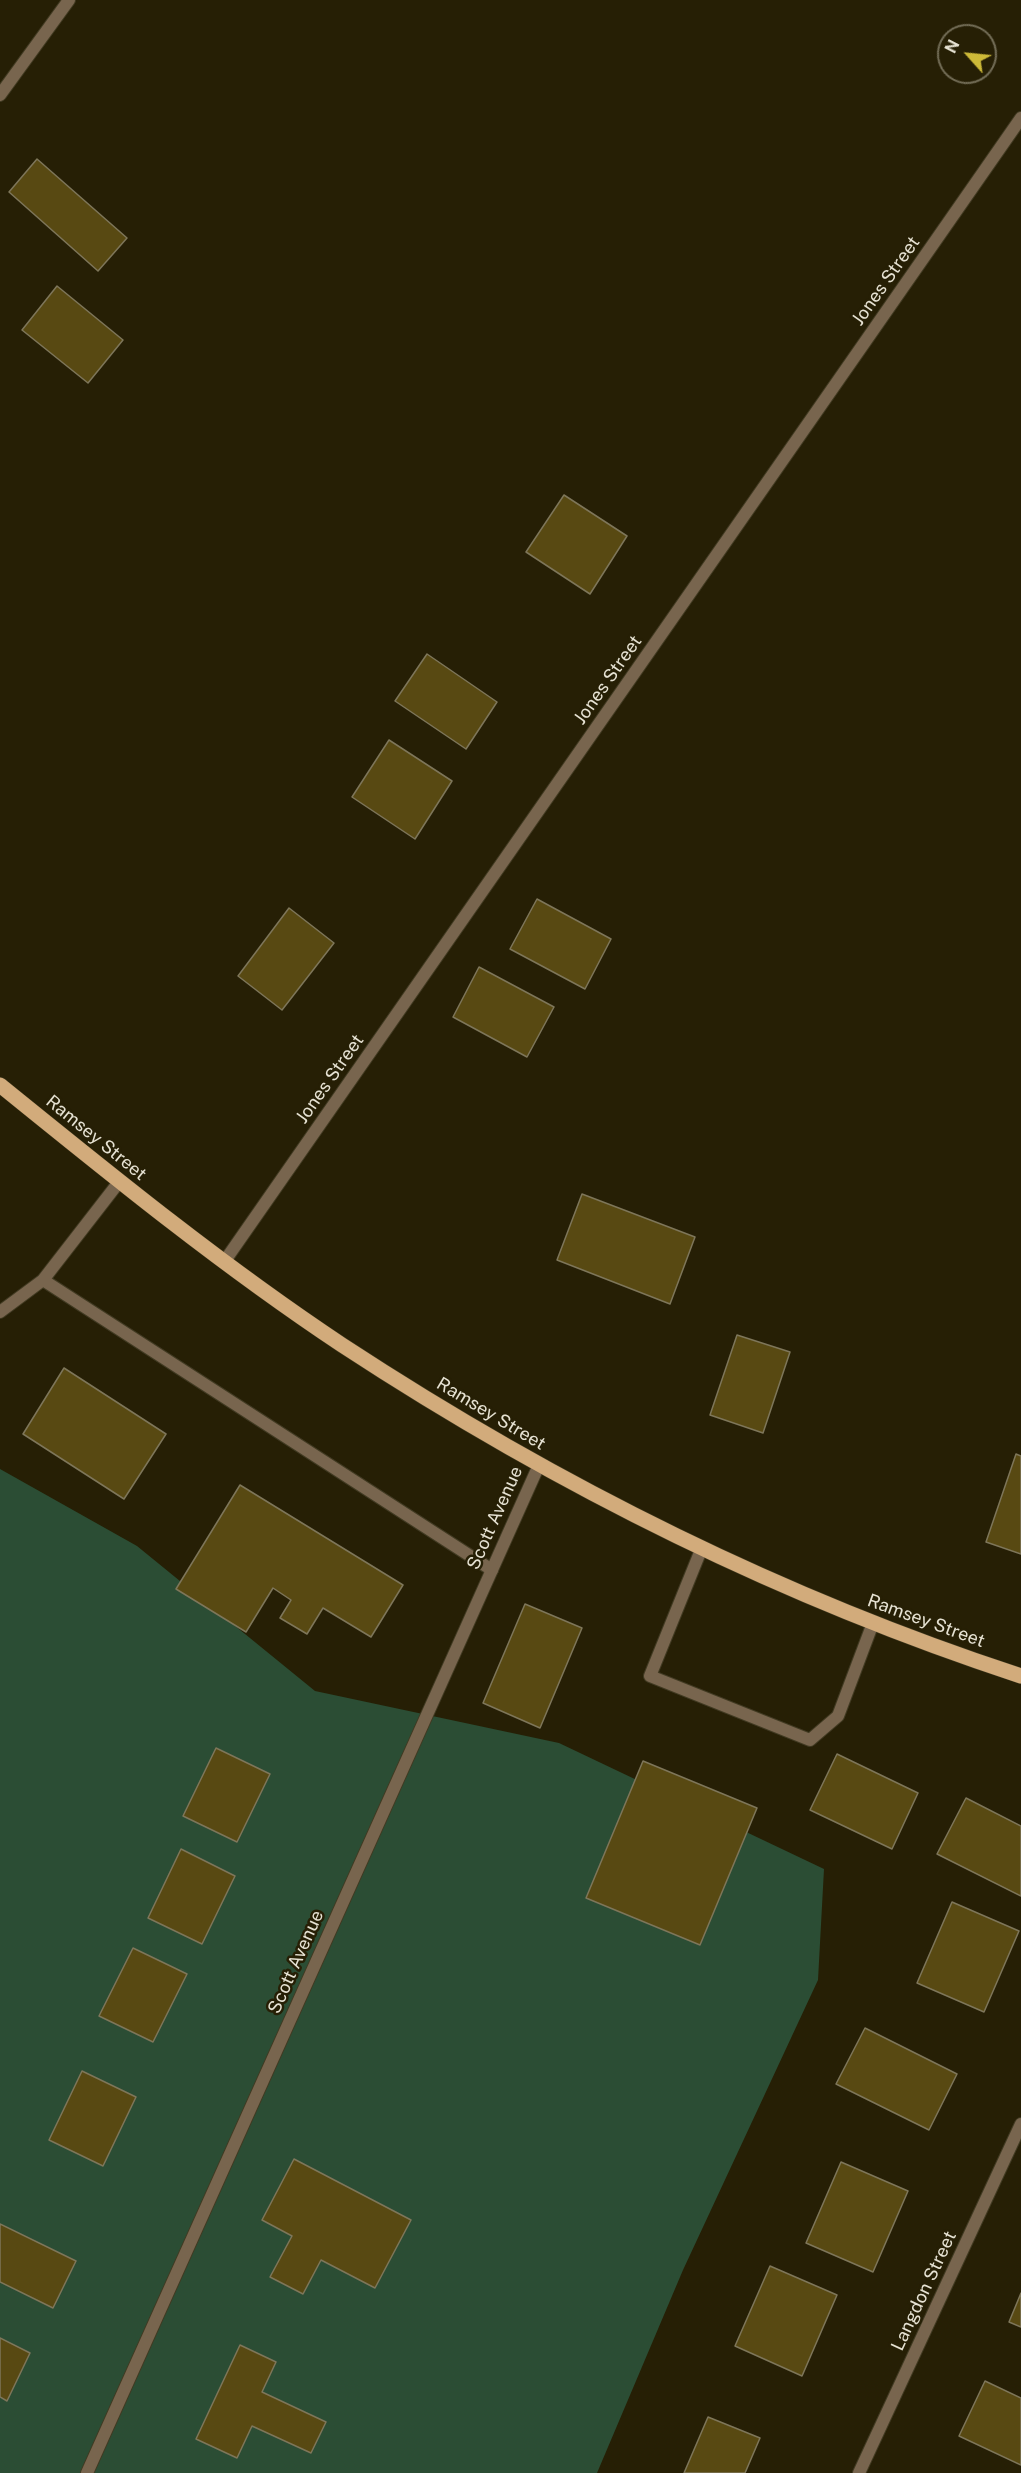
<!DOCTYPE html>
<html>
<head>
<meta charset="utf-8">
<style>
	body { margin:0 }
	#map { position:relative; width:1021px; height:2473px; overflow:hidden; background:#261f05; font-family:"Public Sans",sans-serif }
	canvas { display:block }
	.north { position:absolute; left:937px; top:24px; width:60px; height:60px; box-sizing:border-box; background:#261f05; border:2px solid #736d57; border-radius:50%; rotate:297deg; font-size:16px; font-weight:700; line-height:24px; text-align:center; color:#e6e2d3 }
	.north::after { content:''; display:block; margin:auto; width:21px; height:27px; background:#cdb938; clip-path:polygon(50% 0,100% 100%,50% 72%,0 100%) }
</style>
</head>
<body>
<div id="map">
<canvas width="1021" height="2473"></canvas>
<div class="north">N</div>
</div>
<script>
const ctx = document.querySelector('canvas').getContext('2d');
ctx.lineJoin = 'round';
function fill(path, color) { ctx.fillStyle = color; ctx.fill(path, 'evenodd'); }
function stroke(path, color, width, dash) { ctx.strokeStyle = color; ctx.lineWidth = width; ctx.lineCap = dash ? 'butt' : 'round'; ctx.setLineDash(dash || []); ctx.stroke(path); }
function drawText(font, color, halo, rows, align = 'center') {
  ctx.font = font + ' "Public Sans",sans-serif'; ctx.lineWidth = 5; ctx.setLineDash([]); ctx.textBaseline = 'middle'; ctx.strokeStyle = halo; ctx.fillStyle = color; for (const [text, x, y, turn = 0] of rows) {
    ctx.save(); ctx.translate(x, y); ctx.rotate((+turn || 0) * Math.PI / 180); ctx.textAlign = isNaN(turn) ? turn : align; if (halo) ctx.strokeText(text, 0, 0); ctx.fillText(text, 0, 0); ctx.restore();
  }
}
fill(new Path2D(`
	M0,1469L137,1546L315,1691L559,1743L824,1869L818,1980L683,2270L597,2473H0Z`), '#2b4d34');
const building = new Path2D(`
	M37,159L127,238L98,271L9,192Z
	M57,286L123,340L88,383L22,330Z
	M564,495L627,536L590,594L526,552Z
	M427,654L497,702L466,749L395,701Z
	M389,740L452,781L415,839L352,797Z
	M537,899L611,939L585,989L510,949Z
	M289,908L334,943L282,1010L238,976Z
	M479,967L554,1007L527,1057L453,1017Z
	M582,1194L695,1237L670,1304L557,1260Z
	M737,1335L790,1352L763,1433L710,1415Z
	M64,1368L166,1434L124,1499L23,1434Z
	M1016,1454L1021,1456V1554L986,1542Z
	M240,1485L403,1585L371,1637L323,1608L307,1634L280,1618L291,1600L273,1588L246,1632L176,1589Z
	M525,1604L582,1628L540,1728L483,1703Z
	M216,1748L270,1774L237,1842L183,1816Z
	M837,1754L918,1793L892,1849L810,1810Z
	M643,1761L757,1808L700,1945L586,1898Z
	M966,1798L1021,1826V1896L937,1854Z
	M181,1849L235,1876L202,1944L148,1918Z
	M952,1902L1019,1931L984,2012L917,1983Z
	M133,1948L187,1974L153,2042L99,2016Z
	M865,2028L957,2074L929,2130L836,2084Z
	M82,2071L136,2097L103,2166L49,2140Z
	M294,2159L411,2220L375,2288L321,2260L303,2294L270,2277L292,2236L262,2220Z
	M841,2162L908,2191L873,2272L806,2243Z
	M0,2224L76,2261L53,2308L0,2282Z
	M770,2266L837,2295L802,2376L735,2346Z
	M1021,2293V2327L1009,2322Z
	M0,2338L30,2353L7,2401L0,2397Z
	M240,2345L276,2362L262,2392L326,2422L311,2453L252,2426L237,2458L196,2439Z
	M985,2381L1021,2398V2465L959,2436Z
	M708,2417L760,2438L745,2473H684Z`);
fill(building, '#584912');
stroke(building, '#7e765a', 1.5);
const service = new Path2D(`
	M43,1280L119,1182
	M0,1312L43,1280L492,1570
	M701,1550L650,1676L810,1740L838,1716L873,1623`);
const minor = new Path2D(`
	M0,95L69,0
	M224,1262L1021,118
	M87,2473L539,1465`);
const tertiary = new Path2D(`
	M859,2473L1021,2124`);
const primary = new Path2D(`
	M0,1085C111,1175 223,1266 342,1345C554,1484 780,1597 1021,1676`);
stroke(service, '#413a22', 14);
stroke(minor, '#413a22', 14);
stroke(tertiary, '#413a22', 14);
stroke(primary, '#413a22', 16);
stroke(service, '#78654e', 12);
stroke(minor, '#78654e', 12);
stroke(tertiary, '#78654e', 12);
stroke(primary, '#d2ab7b', 15);
drawText('18px', '#e6e2d3', '#261f05', [
	["Jones Street",886,281,-55],
	["Jones Street",608,680,-55],
	["Jones Street",330,1079,-55],
	["Ramsey Street",96,1138,39],
	["Ramsey Street",491,1414,31],
	["Scott Avenue",495,1518,-66],
	["Ramsey Street",926,1621,20],
	["Scott Avenue",296,1962,-66],
	["Langdon Street",924,2291,-65]
]);
</script>
</body>
</html>
